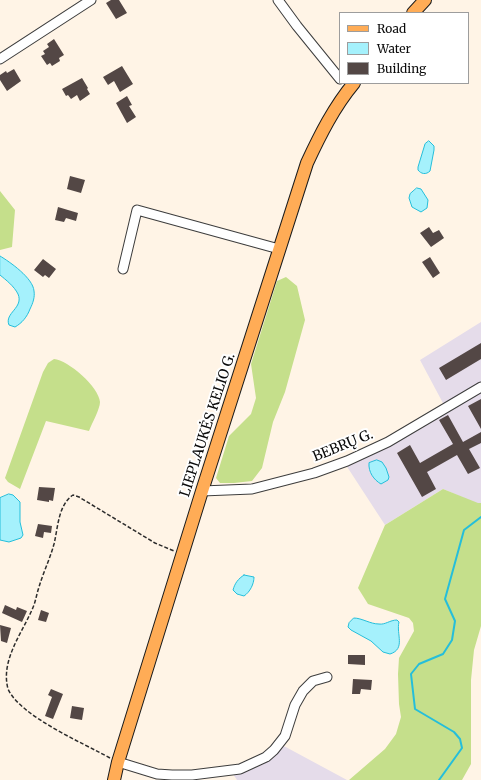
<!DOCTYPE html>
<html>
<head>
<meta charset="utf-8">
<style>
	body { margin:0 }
	#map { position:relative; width:481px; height:780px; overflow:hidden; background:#fff4e6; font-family:Merriweather,serif }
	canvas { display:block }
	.legend { position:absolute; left:339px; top:12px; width:130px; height:72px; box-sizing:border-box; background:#fff; border:1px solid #9d9d9d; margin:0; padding:5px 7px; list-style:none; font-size:12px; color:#0a0a0a }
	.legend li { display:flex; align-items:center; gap:8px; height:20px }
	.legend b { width:20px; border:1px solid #9d9d9d }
</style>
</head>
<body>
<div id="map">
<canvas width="481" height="780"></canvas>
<ul class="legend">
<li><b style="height:5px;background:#ffac56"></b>Road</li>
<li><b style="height:11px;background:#a5f1fc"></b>Water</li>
<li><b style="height:11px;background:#534745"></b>Building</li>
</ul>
</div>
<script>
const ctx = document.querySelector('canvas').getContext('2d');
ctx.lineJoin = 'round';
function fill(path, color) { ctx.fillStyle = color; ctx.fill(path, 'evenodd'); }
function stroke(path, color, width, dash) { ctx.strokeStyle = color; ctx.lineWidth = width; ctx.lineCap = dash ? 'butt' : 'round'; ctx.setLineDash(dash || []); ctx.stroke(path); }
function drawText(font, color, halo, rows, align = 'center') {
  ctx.font = font + ' Merriweather,serif'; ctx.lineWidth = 4; ctx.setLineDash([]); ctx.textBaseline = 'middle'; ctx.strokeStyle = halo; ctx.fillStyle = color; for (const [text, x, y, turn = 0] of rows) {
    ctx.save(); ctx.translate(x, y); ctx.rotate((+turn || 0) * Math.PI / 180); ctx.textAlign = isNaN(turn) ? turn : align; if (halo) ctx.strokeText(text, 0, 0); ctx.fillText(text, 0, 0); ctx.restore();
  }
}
fill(new Path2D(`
	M481,322V503L478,504L443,489L385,525L342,459L368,448L444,405L420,360Z
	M282,745L347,780H237L233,774Z`), '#e5dcea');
fill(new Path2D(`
	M0,191L15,210L12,247L0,250Z
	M286,277L297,286L305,320L285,392L273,422L262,468L252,481L234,483H220L216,478L229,436L251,414L256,398L251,364L277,281Z
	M54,359C68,360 99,387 100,402C100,409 92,423 89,431L46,421L20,489L8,482L5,478L43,372L48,363Z
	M443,489L478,503H481V626L474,650L471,680V764L462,780H349L385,749L396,734L401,717L399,704L398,674L399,658L414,631L413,623L409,618L368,604L358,588L385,525Z`), '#c5df8b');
const water = new Path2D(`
	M429,141L434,146V150L430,171C426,175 421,174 418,170V167L425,144Z
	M417,188L421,189L428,200L427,208L421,212L412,207L409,198L410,194Z
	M0,256C10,262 33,278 34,291C35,297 33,303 30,309C27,317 22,323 15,327L9,325C4,313 24,308 18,294C14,286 6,280 0,275Z
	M377,460L382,462L386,468L389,477L388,480L381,484C374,480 368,472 369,463Z
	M9,494L13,495L20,502V522L23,535L21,538L9,542L0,540V498Z
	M244,575L254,577C254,584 250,592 244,596L237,594L233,590C235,583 238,579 244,575Z
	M354,618C362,618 370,624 379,624C385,625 390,620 397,620L399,622C396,634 406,649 390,654L383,652L371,641L351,630L348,627L349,623Z`);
fill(water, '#a5f1fc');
stroke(water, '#25beda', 1);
stroke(new Path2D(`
	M439,780L462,748L460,739L454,732L415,709L411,674L419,664L443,654L452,640L455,621L445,599L464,530L481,517`), '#25beda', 2);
fill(new Path2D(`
	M111,0H119L127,13L116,19L106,3Z
	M54,39L64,55L59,58L60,61L52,66L50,63L47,65L41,56L45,54L43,51L49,47L47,44Z
	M122,66L133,84L120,92L114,81L108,85L103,77Z
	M14,69L21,81L7,91L0,80V75L6,71L7,73Z
	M82,78L88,88L87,89L90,94L80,101L77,95L71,99L68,95L66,96L62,89Z
	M127,96L132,105L129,106L136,117L127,123L116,103Z
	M70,176L85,180L81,193L67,189Z
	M58,207L78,213L76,221L66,218L64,222L55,220Z
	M429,227L433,233L439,230L444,238L431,247L420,233Z
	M430,257L440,273L433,278L422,262Z
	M43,259L56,269L49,278L45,275L43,277L34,270Z
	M481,343V359L446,380L439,368Z
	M481,399V429L468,406Z
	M448,415L463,442L481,432V443L469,449L480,468L468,474L457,455L427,472L436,489L422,497L397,453L410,445L420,463L453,444L439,420Z
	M39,487L55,488L53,501L49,500V502L37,500Z
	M38,524L52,526L51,533L44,532L43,538L35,536Z
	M5,605L16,610L17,607L27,611L22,622L2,613Z
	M41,610L49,613L46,622L38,620Z
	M0,625L11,628L7,643L1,641Z
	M348,655H365V665L348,664Z
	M353,679L372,680L371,690L361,689L360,694H352Z
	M51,689L63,694L53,719L45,716L52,697L48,695Z
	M72,706L84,708L82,720L70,718Z`), '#534745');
const minor = new Path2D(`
	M278,0L297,26L340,79
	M0,59L91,0
	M123,269L137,210L279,249
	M202,491L252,489L314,473L347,461L388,442L481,387
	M118,762L157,774L172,775H192L240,769L266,757L274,750L285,736L295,705L303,691L313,681L327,677`);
const major = new Path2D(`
	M413,13L425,0
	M114,780L118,762L202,491L307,163C320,135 334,107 354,83`);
stroke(minor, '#3d3d3d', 11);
stroke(major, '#1b1b1b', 14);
stroke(new Path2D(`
	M110,758C83,743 20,716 8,689C0,659 24,631 34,605C36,599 37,593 39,587C43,573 50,559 54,544C58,528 58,505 73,495L79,497L155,543L174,551`), '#2c2c2c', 1.5, [4, 2]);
stroke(minor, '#fff', 9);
stroke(major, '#ffac56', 12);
drawText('14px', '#0a0a0a', '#fff', [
	["LIEPLAUKĖS KELIO G.",208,425,-72],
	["BEBRŲ G.",343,446,-22]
]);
</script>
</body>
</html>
